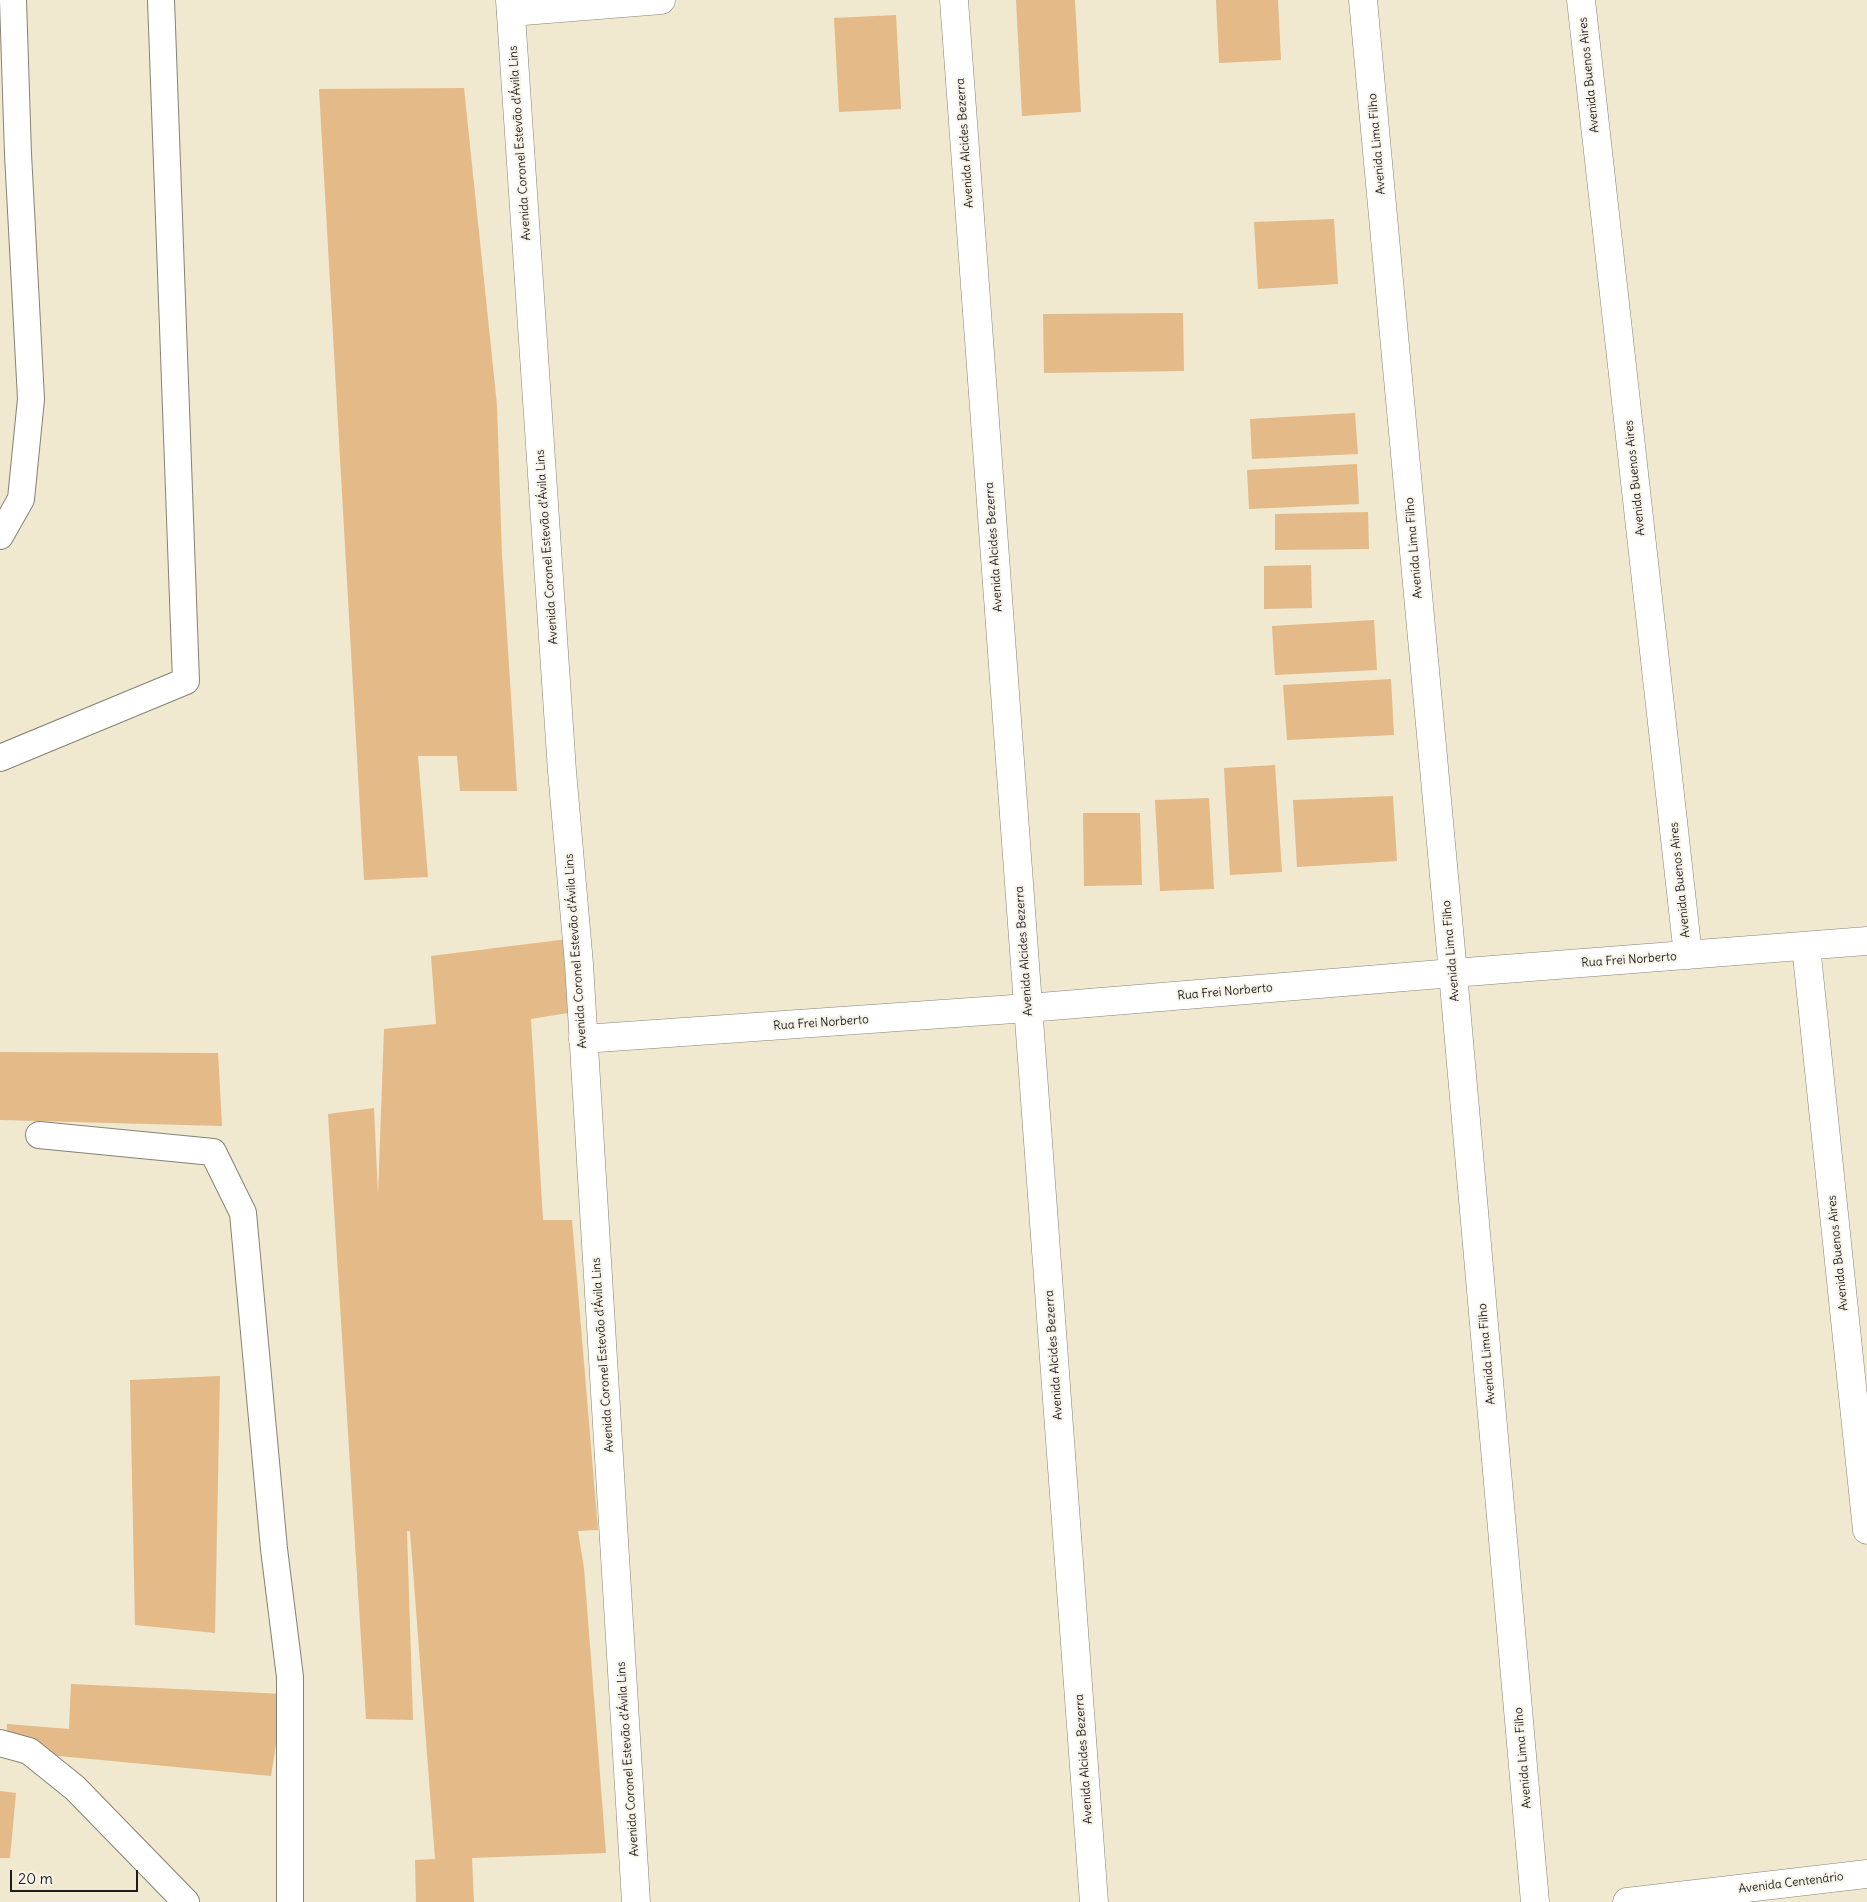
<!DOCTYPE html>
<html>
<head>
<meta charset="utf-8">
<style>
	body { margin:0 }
	#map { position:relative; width:1867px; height:1902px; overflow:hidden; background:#f0e8cf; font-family:Delius,sans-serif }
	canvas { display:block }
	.scale { position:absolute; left:10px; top:1870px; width:128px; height:22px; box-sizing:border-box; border:2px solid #1c1c1c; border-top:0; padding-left:6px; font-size:15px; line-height:18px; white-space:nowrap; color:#1c1c1c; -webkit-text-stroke:4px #f7f3e8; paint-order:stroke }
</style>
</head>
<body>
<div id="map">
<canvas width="1867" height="1902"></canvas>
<div class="scale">20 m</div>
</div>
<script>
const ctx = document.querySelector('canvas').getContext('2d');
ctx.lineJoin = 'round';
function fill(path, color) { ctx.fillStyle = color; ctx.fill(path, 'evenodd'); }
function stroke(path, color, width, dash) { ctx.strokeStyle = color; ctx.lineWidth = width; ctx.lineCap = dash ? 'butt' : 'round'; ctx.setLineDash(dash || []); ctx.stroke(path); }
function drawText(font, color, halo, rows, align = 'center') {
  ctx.font = font + ' Delius,sans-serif'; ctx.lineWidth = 4; ctx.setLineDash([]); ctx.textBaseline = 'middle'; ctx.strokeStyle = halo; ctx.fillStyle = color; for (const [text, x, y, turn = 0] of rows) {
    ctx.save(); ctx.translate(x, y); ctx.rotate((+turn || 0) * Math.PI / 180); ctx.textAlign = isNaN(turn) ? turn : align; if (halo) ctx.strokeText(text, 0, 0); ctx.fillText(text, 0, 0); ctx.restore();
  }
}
fill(new Path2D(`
	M1016,0H1075L1081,112L1022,116Z
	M1216,0H1278L1281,60L1219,63Z
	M896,15L901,109L839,112L834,18Z
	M464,88L497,405L502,555L517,791H460L457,756H418L428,877L364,880L319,89Z
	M1334,219L1338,284L1258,289L1254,222Z
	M1183,313L1184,371L1044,373L1043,314Z
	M1355,413L1358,454L1252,459L1250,419Z
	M1357,464L1359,504L1249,509L1247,470Z
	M1368,512L1369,549L1275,550V514Z
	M1311,565L1312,608L1264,609V566Z
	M1374,620L1377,670L1275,675L1272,626Z
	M1391,679L1394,735L1287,740L1283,685Z
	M1275,765L1282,872L1230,875L1224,768Z
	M1393,796L1397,861L1297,867L1293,800Z
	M1209,798L1214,889L1160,891L1155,800Z
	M1083,813H1140L1142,885L1084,886Z
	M568,939L574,1012L531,1019L543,1220H572L598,1530L578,1531L584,1568L606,1853L472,1858L474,1902H416L415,1860L435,1859L410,1531H407L413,1720L366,1719L328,1114L374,1108L378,1195L384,1029L436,1024L431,956Z
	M0,1052L218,1053L222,1126L0,1120Z
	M220,1376L215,1633L135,1625L130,1380Z
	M71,1684L284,1694L271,1776L6,1751L7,1724L69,1729Z
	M0,1791L16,1793L10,1858H0Z`), '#e3ba88');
const lane = new Path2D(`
	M0,536L21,499L31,399L18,154L13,0
	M0,758L186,681L161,0
	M39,1135L213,1152L243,1213L274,1549L290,1677V1902
	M0,1743L29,1751L75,1788L186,1902`);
const street = new Path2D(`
	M954,0L1094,1902
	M1363,0L1453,973L1535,1902
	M1581,0L1688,955
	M511,12L661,0
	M1806,946L1867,1530
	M583,1039L1028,1008L1453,973L1867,941`);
const secondary = new Path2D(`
	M510,0L562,771L579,964L636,1902
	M1627,1902L1867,1874`);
stroke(lane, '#868276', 28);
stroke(street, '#868276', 29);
stroke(secondary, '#868276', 29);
stroke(lane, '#fff', 26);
stroke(street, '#fff', 28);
stroke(secondary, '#fff', 28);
drawText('12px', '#1c1c1c', '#f7f3e8', [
	["Avenida Buenos Aires",1589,75,-96],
	["Avenida Coronel Estevão d'Ávila Lins",520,143,-94],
	["Avenida Alcides Bezerra",965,143,-94],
	["Avenida Lima Filho",1377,144,-95],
	["Avenida Buenos Aires",1635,478,-96],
	["Avenida Coronel Estevão d'Ávila Lins",547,547,-94],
	["Avenida Alcides Bezerra",994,547,-94],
	["Avenida Lima Filho",1414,548,-95],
	["Avenida Buenos Aires",1680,880,-96],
	["Avenida Coronel Estevão d'Ávila Lins",576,951,-94],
	["Avenida Alcides Bezerra",1024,951,-94],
	["Avenida Lima Filho",1451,951,-95],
	["Rua Frei Norberto",1629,960,-4],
	["Rua Frei Norberto",1225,992,-5],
	["Rua Frei Norberto",821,1023,-4],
	["Avenida Buenos Aires",1838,1253,-96],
	["Avenida Lima Filho",1487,1354,-95],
	["Avenida Coronel Estevão d'Ávila Lins",603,1355,-94],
	["Avenida Alcides Bezerra",1054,1355,-94],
	["Avenida Lima Filho",1523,1758,-95],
	["Avenida Coronel Estevão d'Ávila Lins",628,1759,-94],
	["Avenida Alcides Bezerra",1084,1759,-94],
	["Avenida Centenário",1791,1883,-7]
]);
</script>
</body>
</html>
